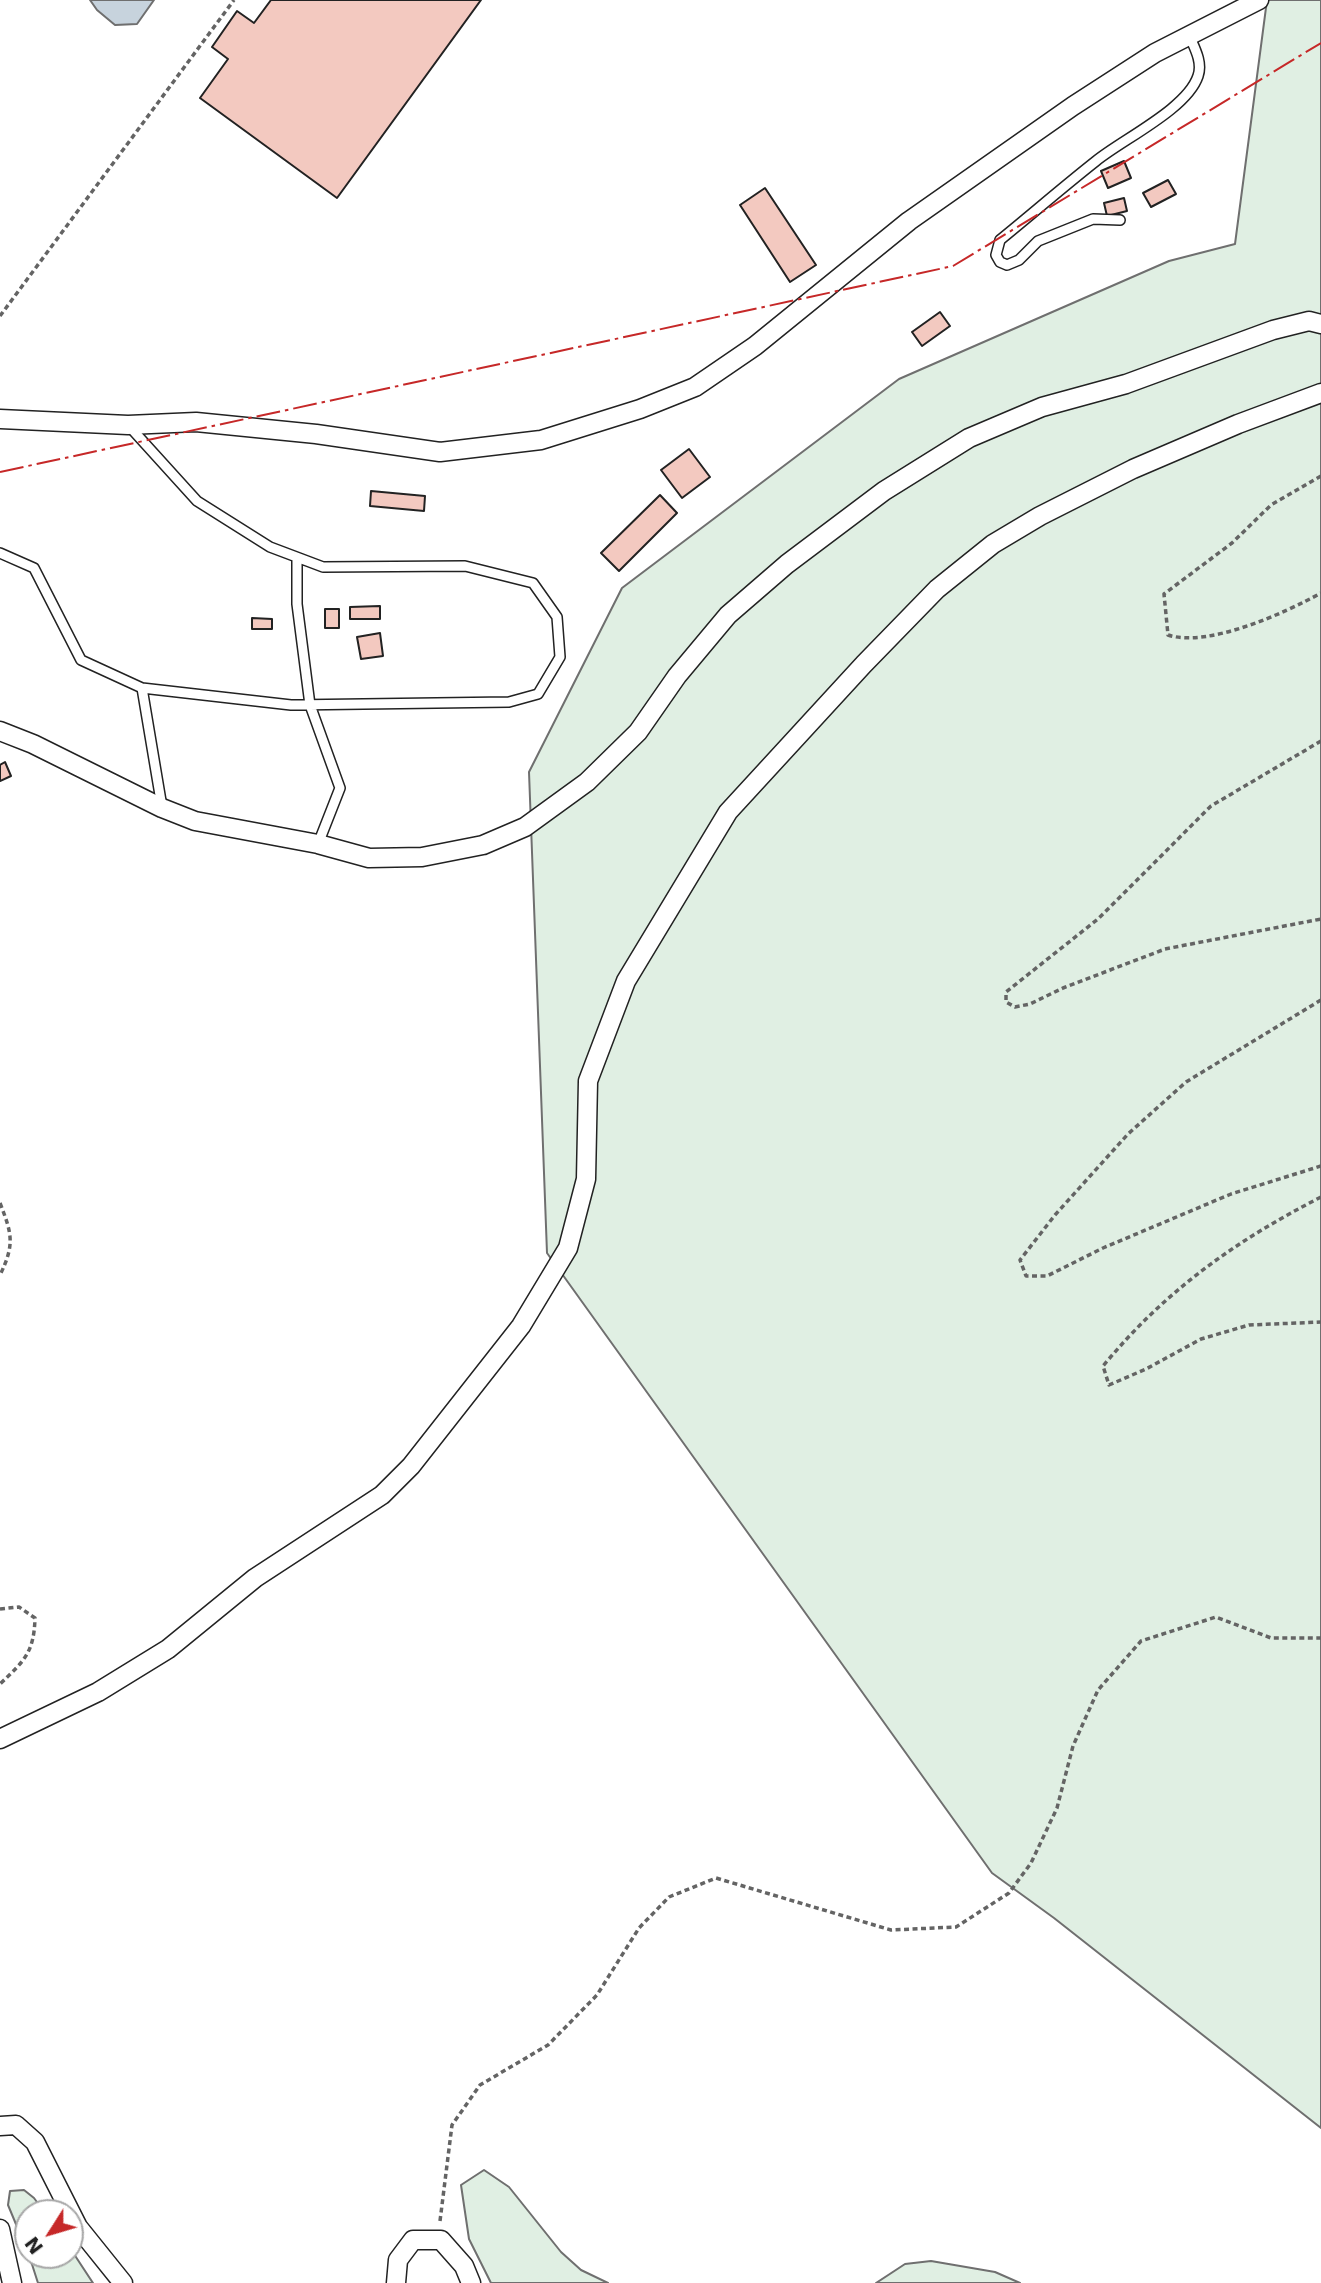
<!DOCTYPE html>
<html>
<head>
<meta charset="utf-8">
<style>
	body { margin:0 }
	#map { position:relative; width:1321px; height:2283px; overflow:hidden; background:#fff; font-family:"DejaVu Sans",sans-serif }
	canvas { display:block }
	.north { position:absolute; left:14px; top:2199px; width:70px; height:70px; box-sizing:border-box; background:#fff; border:2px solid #a7a7a7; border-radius:50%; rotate:233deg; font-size:19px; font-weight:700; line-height:28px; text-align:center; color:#222 }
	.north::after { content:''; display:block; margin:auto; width:24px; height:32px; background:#c62828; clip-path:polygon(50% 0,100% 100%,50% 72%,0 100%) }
</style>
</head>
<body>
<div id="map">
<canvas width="1321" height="2283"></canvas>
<div class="north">N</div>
</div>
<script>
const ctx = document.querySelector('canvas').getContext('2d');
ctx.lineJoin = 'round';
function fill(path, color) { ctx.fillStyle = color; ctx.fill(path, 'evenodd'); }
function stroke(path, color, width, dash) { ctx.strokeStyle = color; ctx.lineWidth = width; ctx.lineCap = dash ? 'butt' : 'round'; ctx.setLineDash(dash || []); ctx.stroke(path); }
const green = new Path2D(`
	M1267,0H1321V2128L1054,1918L992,1873L547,1253L529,772L622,588L899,379L1169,261L1235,244Z
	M484,2170L509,2187L561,2252L581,2270L608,2283H491L469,2239L461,2185Z
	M24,2190L34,2198L45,2213H28V2253L8,2205L10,2191Z
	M70,2248L93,2283H38L29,2255H70Z
	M931,2261L995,2272L1020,2283H876L905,2264Z`);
fill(green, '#e0efe3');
stroke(green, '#6f6f6f', 2);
const water = new Path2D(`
	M90,0H154L137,24L115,25L97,10Z`);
fill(water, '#c7d3dd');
stroke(water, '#6f6f6f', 2);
const building = new Path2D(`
	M271,0H481L337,198L200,98L228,59L212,47L237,11L254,23Z
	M1124,161L1131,178L1108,188L1101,171Z
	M1168,180L1176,194L1151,207L1143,193Z
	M765,188L816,265L790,282L740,205Z
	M1124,198L1127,211L1107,216L1104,203Z
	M940,312L950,326L922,346L912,332Z
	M689,449L710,477L682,498L661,470Z
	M371,491L425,496L424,511L370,506Z
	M660,495L677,513L619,571L601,553Z
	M380,606V619H350V607Z
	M325,609H339V628H325Z
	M252,618L272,619V629H252Z
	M380,633L383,656L361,659L357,637Z
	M5,762L11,776L0,781V765Z`);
fill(building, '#f3c9c0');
stroke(building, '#222', 2);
const service = new Path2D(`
	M1120,220L1093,219L1038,241L1019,260L1007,265L1000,262L996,255L1000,240C1032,214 1063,187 1096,161C1123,139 1187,109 1198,76C1203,62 1194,47 1189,35
	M0,553L34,568L81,660L142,688L291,705L509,702L538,694L560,657L557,617L533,583L465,566L323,567L270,547L197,501L129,426
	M297,558V604L310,705L340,788L318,844
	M142,688L162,807`);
const minor = new Path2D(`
	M0,419L128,425L196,422L316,434L440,452L541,440L640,409L695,387L755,346L909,221L1073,106L1155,53L1259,0
	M0,731L33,744L162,808L195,821L318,844L369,858L422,857L483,845L525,827L587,782L638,732L677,676L728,615L787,564L884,491L969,438L1042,407L1126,384L1273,330L1309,321L1321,324
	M0,1739L98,1692L168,1649L255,1578L382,1495L411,1466L521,1326L568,1248L586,1179L588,1081L626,981L728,812L864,664L937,589L993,544L1040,516L1133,469L1238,424L1321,393
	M0,2126L16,2125L35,2142L78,2227L123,2283
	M0,2229L12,2283
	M396,2283L398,2260L413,2240H441L464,2266L471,2283`);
stroke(service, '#222', 12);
stroke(minor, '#222', 21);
stroke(new Path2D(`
	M0,316L234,0
	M1321,476L1271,505L1232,543L1164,594L1168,635C1208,648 1285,613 1321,593
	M1321,741L1211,806L1098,919L1006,992V1002L1015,1007L1030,1004L1063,988L1165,949L1321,919
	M1321,1000L1186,1082L1128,1134L1055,1215L1020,1260L1026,1276H1047L1103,1248L1231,1194L1321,1166
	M1321,1197C1235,1241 1165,1291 1103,1366L1109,1385L1146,1369L1201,1339L1249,1325L1321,1322
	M0,1203C12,1234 15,1244 0,1275
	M0,1609L19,1607L35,1618C34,1653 24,1661 0,1684
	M440,2221L452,2125L480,2085L548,2045L597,1995L639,1928L669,1897L716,1878L891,1930L956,1927L1009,1893L1031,1863L1057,1808L1073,1746L1098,1690L1141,1641L1216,1617L1271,1638H1321`), '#646464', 3.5, [5, 3.5]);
stroke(service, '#fff', 9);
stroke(minor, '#fff', 18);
stroke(new Path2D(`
	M0,472L953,266L1321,43`), '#c62828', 2, [24, 5, 3.5, 5]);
</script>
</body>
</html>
